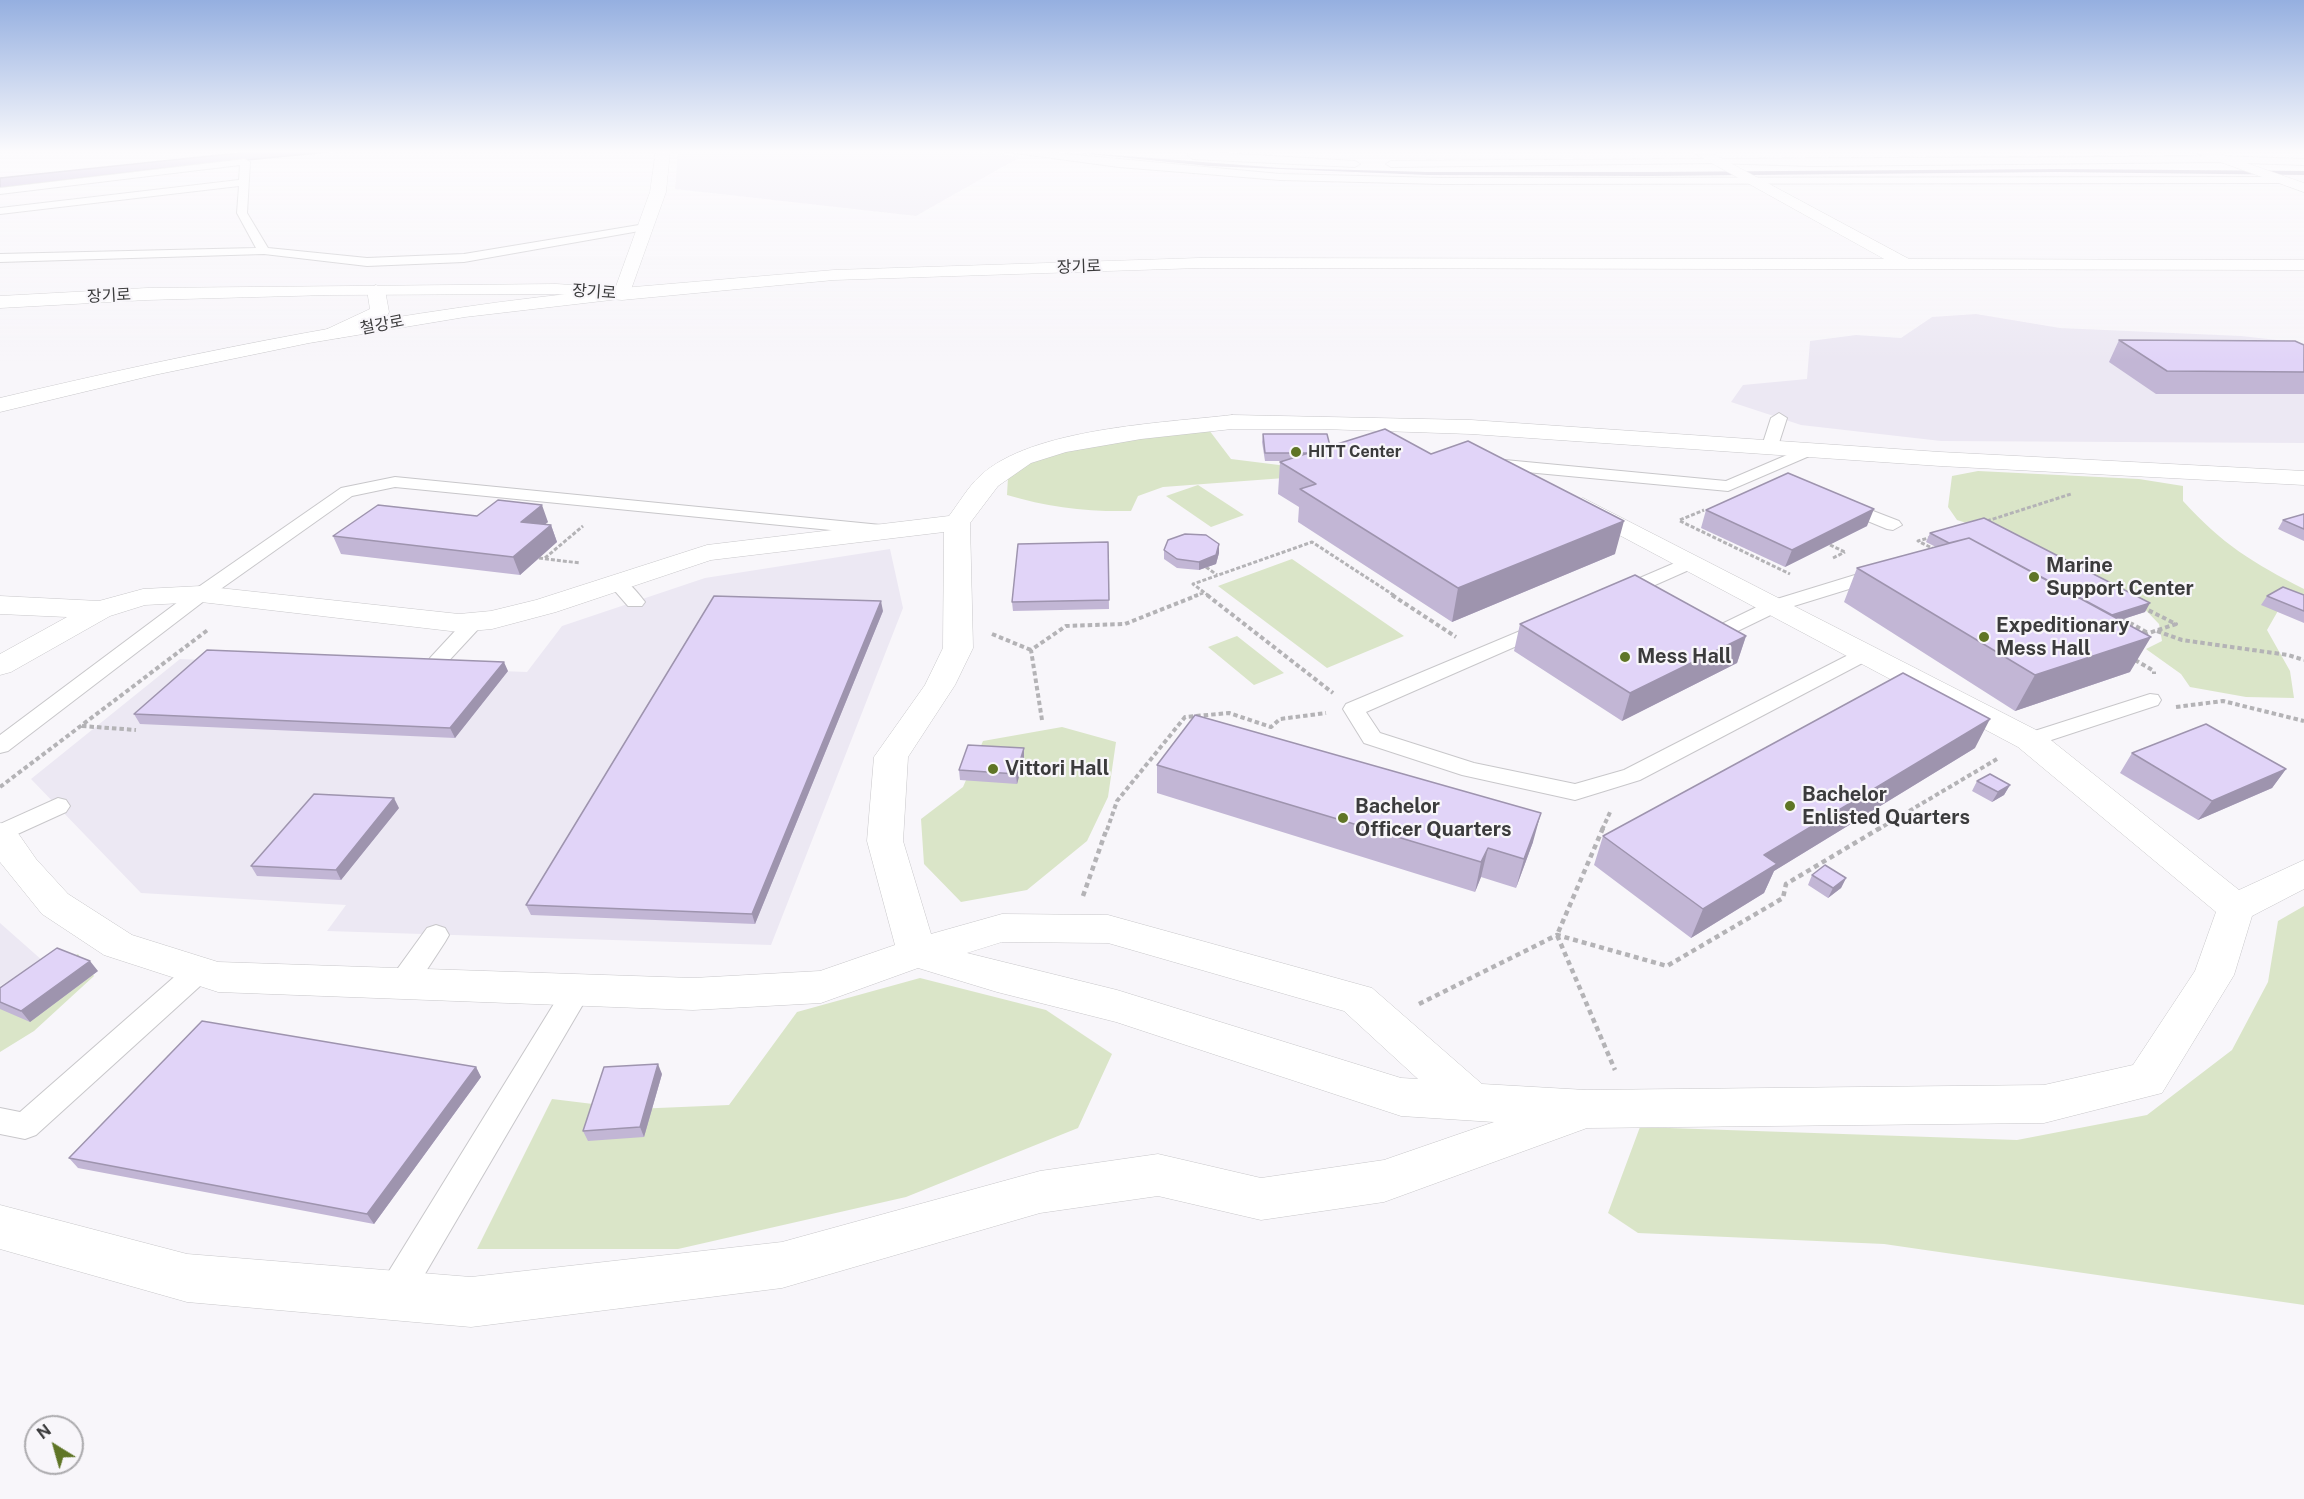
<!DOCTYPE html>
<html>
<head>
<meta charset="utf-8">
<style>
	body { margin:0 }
	#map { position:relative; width:2304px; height:1499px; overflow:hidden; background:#f8f6fa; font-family:"Public Sans",sans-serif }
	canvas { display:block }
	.north { position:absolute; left:24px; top:1415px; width:60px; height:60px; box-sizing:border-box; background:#f8f6fa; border:2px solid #acabae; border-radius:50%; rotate:323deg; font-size:16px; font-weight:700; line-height:24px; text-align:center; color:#3b3b3c }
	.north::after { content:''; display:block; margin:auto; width:21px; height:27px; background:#5f7526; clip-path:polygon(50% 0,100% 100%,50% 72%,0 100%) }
</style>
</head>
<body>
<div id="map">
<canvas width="2304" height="1499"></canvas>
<div class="north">N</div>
</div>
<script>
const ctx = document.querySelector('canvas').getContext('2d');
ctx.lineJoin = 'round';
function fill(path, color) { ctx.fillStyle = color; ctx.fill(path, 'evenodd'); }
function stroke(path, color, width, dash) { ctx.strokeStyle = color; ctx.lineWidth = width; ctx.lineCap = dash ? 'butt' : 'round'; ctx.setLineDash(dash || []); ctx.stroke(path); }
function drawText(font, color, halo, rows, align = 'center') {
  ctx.font = font + ' "Public Sans","Noto Sans KR",sans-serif'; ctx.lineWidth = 4.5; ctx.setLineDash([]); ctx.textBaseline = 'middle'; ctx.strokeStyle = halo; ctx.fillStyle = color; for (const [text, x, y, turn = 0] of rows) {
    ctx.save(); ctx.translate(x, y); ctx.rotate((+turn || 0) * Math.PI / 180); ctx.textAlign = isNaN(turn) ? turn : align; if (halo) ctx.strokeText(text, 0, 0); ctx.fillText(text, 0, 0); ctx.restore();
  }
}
fill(new Path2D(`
	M678,151H970L1020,157L916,216L675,189Z
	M1976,314L2060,328L2241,336L2304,343V443L1941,441L1801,425L1731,402L1743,385L1807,379L1810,341L1856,335L1901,338L1932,317Z
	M890,549L903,608L771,945L327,931L346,905L141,893L31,779L180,659L527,672L562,626L705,578Z
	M0,923L43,961L0,986Z`), '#ece8f3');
fill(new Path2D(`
	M1209,430L1231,459L1303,468L1298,477L1163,487L1138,496L1131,511C1088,512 1047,507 1007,495L1008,477C1047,439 1155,435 1209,430Z
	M1978,471L2139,479L2183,486V501C2222,544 2253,563 2304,589V599L2279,609L2267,630L2290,671L2294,698L2246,697L2190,687L2181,674L2146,649L2162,641L2159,624L2135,599L2001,534L1957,520L1948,507L1952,476Z
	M1198,485L1244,515L1211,527L1166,496Z
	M1292,559L1404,636L1327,668L1218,586Z
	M1237,636L1284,673L1254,685L1208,647Z
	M1062,727L1116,742L1108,797L1087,841L1027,890L961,902L924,864L921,819L963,787L983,741Z
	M2304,906V1305L1884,1244L1638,1233L1608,1213L1640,1127L2017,1140L2147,1115L2232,1050L2268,982L2278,921Z
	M78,954L94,976L34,1031L0,1052V995Z
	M920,978L1046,1010L1112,1054L1078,1128L906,1197L678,1249H477L552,1099L634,1109L729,1105L797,1012Z`), '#dae5c8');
const water = new Path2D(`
	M258,151H337L156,169L0,188V178Z`);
fill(water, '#b8a7d3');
stroke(water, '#9287a6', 1.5);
fill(new Path2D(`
	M1060,151L1281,168L1428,172H1648L2058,169L2304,171V175L2058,172L1648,176L1428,175L1208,166Z`), '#9287a6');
const lane = new Path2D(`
	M1000,151H1033L1280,174L1442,178L2282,177L2287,180L2282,183L1442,184L1280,180L1119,167Z
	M1188,151L1355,161L1360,164L1355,167L1193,159L1188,156Z
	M2217,156L2304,159V165L2217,162L1812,166L1714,163L1391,167L1386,164L1391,161C1666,158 1942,159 2217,156Z
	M245,159L250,162L247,213L268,248L367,258L464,254L645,224L651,227L645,230L464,262L367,266L264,254L0,262V254L256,248L237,213L239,186L0,214V208L239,180L240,165L0,194V188Z
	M1779,413L1787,418L1777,449L1775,452H1763L1761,449L1771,418Z
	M1808,446L1816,451L1814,454L1728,491L1505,470L1497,465L1505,460L1726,481Z
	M395,477L881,525L890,530L881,535L395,487L352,496L208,598L8,751L0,753V735L194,590L341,488Z
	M1842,499L1899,521L1902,525L1893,530L1887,529L1836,508L1833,504L1836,500Z
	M1691,556L1698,558L1700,562L1698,566L1628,597H1614L1611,593L1614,589Z
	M1881,567L1888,569L1890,573L1888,577L1781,610L1713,643H1699L1696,639L1699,635L1767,602Z
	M617,577C628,580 638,593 645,602L642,606H628L608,583Z
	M475,615L482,617L485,621L482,625L444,666H430L427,662L430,658L468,617Z
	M1544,621L1551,623L1554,627L1551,631L1366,712L1380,733L1474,763L1575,784L1624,770L1858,650H1872L1875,654L1872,658L1640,780L1575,800L1462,775L1364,743L1343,709L1346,704Z
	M2150,694L2158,695L2161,700L2158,705L2030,747L2022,745L2019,740L2022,735Z
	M58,798L66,800L70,806L66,812L0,842V824Z
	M436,925L445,928L449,935L445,942L413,991L403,994L393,991L389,983L393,975L427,928Z
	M199,961L209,964L213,971L209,978L36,1135L25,1139L0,1134V1108L20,1112L189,964Z
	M578,978L588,981L592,989L405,1308L393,1313L381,1308L376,1296L381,1284L568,981Z`);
const street = new Path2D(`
	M2190,151H2212L2304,183V192Z
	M376,285L385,290L389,312L387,316L339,338H325L322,334L325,330L370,309L367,290Z
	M1232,415L1471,420L1940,452L2304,471V485L1940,466L1471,434L1322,429H1232L1141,439L1066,452L1031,463L998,486L970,523L973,648L955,685L908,757L903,841L931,934L1002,914L1108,915L1372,988L1482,1084L1586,1090L2044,1085L2133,1065L2195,971L2216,912L2018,747L1574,511L1570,506L1574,501L1583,498L2042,733L2239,890L2304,860V889L2252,916L2234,975L2162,1093L2044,1123L1587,1128L1384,1202L1261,1220L1158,1196L1040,1213L782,1288L471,1327L187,1302L0,1249V1205L187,1254L471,1277L782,1242L1040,1171L1158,1154L1261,1178L1384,1160L1494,1122L1401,1116L1116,1022L997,992L918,968L821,1003L693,1010L218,992L104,955L42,914L0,862V823L13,826L36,859L68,894L132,935L218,962L693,978L820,971L895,945L867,841L874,757L925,685L943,648L944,532L711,560L556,612L492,629L459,632L201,602L145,605L110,616L11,672L0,675V654L67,617L0,614V596L99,601L143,589L201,586L459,614L491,611L536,600L707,545L949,516C959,503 968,487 980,476C1031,428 1164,423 1232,415ZM1002,942L1108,943L1344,1011L1418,1079L1401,1078L1117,990L967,953Z`);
const secondary = new Path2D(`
	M1690,151H1708L1909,259L2304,260V270L1199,268L834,280L622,300L556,294L329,295L147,300L0,308V296L147,288L556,284L622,288L834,270L1199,258L1884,259Z`);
const primary = new Path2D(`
	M656,151H670L666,192L628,298L465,317L309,343L154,375L0,412V398C203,350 406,309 615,289L650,192Z`);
stroke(lane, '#c8c7ca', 2);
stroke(street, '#c8c7ca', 1);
stroke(secondary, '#c8c7ca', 1);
stroke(primary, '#c8c7ca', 1);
stroke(new Path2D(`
	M1680,520L1704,510
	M1680,521L1790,574
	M1987,521L2071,494
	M1932,537L1918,541L1934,549
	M1830,545L1845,552
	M539,558L580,563
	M545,558L583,526
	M1833,558L1845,552
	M1206,567L1217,575
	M1194,596L1203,593
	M1209,596L1193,584L1312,542L1395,596`), '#b4b3b6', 3, [4, 2]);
stroke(new Path2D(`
	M1207,595L1333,693
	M1392,595L1456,637
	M2142,607L2176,624L2143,635
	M2123,619L2148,633
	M2157,631L2182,640L2288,655L2304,660
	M992,634L1031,650
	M2135,660L2154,671V674
	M2176,707L2223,701L2304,721
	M1042,720L1031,650L1066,626L1125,624L1198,595
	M82,726L136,730
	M0,787L209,629
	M1107,830L1117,801L1185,717L1229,713L1271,727L1280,719L1326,713
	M1602,830L1611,810
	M1877,830L1997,759`), '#b4b3b6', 4, [4.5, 3]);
stroke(new Path2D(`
	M1603,828L1557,935L1615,1070
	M1083,896L1107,828
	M1419,1004L1557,935L1667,966L1783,898L1786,884L1880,828`), '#b4b3b6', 4.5, [5, 4]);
fill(lane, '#fff');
fill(street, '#fff');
fill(secondary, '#fff');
fill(primary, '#fff');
fill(new Path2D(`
	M2119,340L2304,345V394H2156L2109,362Z
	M1263,434L1330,446L1615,554L1452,622L1298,522L1299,507L1278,494L1280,462L1284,461H1265L1262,442Z
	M1706,510L1867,526L1785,567L1701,528Z
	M2304,514V541L2278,529L2283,520Z
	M477,516L548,522L545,524L551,525L557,542L520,575L341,554L333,536Z
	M1930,533L2145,612L2120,620L2130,672L2015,711L1844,602L1857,568L1936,547L1926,542Z
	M1108,542L1109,609L1013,611L1012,602Z
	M1164,550L1219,553L1216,564L1199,570L1177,568L1164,559Z
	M2304,595V623L2261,605L2267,596Z
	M883,611L755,924L531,915L526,905Z
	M1520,624L1746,636L1737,663L1622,721L1514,651Z
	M508,671L455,738L140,724L134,714Z
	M1024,748V758L1017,784L960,780L959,770Z
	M1975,748L1774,871L1764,893L1691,938L1594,865L1603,836Z
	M2132,753L2286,769L2272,788L2198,820L2120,773Z
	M1157,765L1533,842L1516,888L1481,877L1475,892L1157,793Z
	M1977,781L2010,785L2004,795L1992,802L1972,791Z
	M399,808L341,880L257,876L251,866Z
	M1812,875L1846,878L1841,888L1828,898L1808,885Z
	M98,971L30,1022L0,1009V988Z
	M476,1067L481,1077L374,1224L78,1168L69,1158Z
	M662,1074L644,1137L588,1141L583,1131Z`), '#c2b6d5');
fill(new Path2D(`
	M542,505L548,522L527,539L521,522Z
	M1874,509L1867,526L1785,567L1792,550Z
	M1624,521L1615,554L1452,622L1458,588Z
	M551,525L557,542L520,575L513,557Z
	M1219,544V553L1216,564L1199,570V562Z
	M881,601L883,611L755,924L752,914Z
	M2150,603L2145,612L2089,630L2095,621Z
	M1746,636L1737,663L1622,721L1630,693Z
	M2151,637L2130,672L2015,711L2035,675Z
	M504,662L508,671L455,738L450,728Z
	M1990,719L1975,748L1774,871L1764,893L1691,938L1703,909L1764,855Z
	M1024,748V758L1017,784L1016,774Z
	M2286,769L2272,788L2198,820L2212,801Z
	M2010,785L2004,795L1992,802L1998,792Z
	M394,798L399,808L341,880L336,870Z
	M1541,813L1533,842L1516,888L1524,859Z
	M1488,848L1481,877L1475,892L1481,862Z
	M1846,878L1841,888L1828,898L1833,888Z
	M90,961L98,971L30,1022L21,1011Z
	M658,1064L662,1074L644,1137L640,1127Z
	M476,1067L481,1077L374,1224L367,1214Z`), '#9e94ae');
const building = new Path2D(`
	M2119,340L2295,341L2304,345V372L2167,371Z
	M1385,429L1431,454L1468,441L1624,521L1458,588L1300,489L1316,484L1280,462Z
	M1263,434H1327L1330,446L1310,453H1265Z
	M1788,473L1874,509L1792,550L1706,510Z
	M498,500L542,505L521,522L551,525L513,557L333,536L378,505L477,516Z
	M2304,514V529L2283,520Z
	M1984,518L2150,603L2112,615L1969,538L1949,543L1930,533Z
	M1185,534L1206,535L1219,544L1216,555L1199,562L1177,559L1164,550L1168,540Z
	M1969,538L2151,637L2035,675L1857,568Z
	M1108,542L1109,600L1012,602L1018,544Z
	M1635,575L1746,636L1630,693L1520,624Z
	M2283,587L2304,595V611L2267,596Z
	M714,596L881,601L752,914L526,905Z
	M207,650L504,662L450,728L134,714Z
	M1903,673L1990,719L1764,855L1777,864L1703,909L1603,836Z
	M1195,715L1541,813L1524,859L1488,848L1481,862L1157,765Z
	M2206,724L2286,769L2212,801L2132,753Z
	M968,745L1024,748L1016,774L959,770Z
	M1990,774L2010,785L1998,792L1977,781Z
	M314,794L394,798L336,870L251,866Z
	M1825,865L1846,878L1833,888L1812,875Z
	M57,948L90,961L21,1011L0,1002V988Z
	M202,1021L476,1067L367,1214L69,1158Z
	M658,1064L640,1127L583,1131L604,1067Z`);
fill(building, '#e1d4f8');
stroke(building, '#9e94ae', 1.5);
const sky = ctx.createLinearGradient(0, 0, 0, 361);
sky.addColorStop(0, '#95afe0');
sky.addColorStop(0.42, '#fcfbfd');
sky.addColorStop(1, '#fcfbfd00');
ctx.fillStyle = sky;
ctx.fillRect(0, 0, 2304, 361);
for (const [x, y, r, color] of [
	[1296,452,6,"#5f7526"],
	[2034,577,6,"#5f7526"],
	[1984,637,6,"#5f7526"],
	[1625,657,6,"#5f7526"],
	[993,769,6,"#5f7526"],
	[1790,806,6,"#5f7526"],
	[1343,818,6,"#5f7526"]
]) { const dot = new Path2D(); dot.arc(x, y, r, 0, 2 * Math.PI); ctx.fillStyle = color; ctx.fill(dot); stroke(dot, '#f8f6fa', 2); }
drawText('16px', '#3b3b3c', '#f8f6fa', [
	["장기로",1079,267,-2],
	["장기로",594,292,4],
	["장기로",109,296,-3],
	["철강로",382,325,-11]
]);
drawText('bold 16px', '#3b3b3c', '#f8f6fa', [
	["HITT Center",1308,452]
], 'left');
drawText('bold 20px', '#3b3b3c', '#f8f6fa', [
	["Marine",2046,566],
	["Support Center",2046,589],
	["Expeditionary",1996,626],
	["Mess Hall",1996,649],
	["Mess Hall",1637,657],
	["Vittori Hall",1005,769],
	["Bachelor",1802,795],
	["Enlisted Quarters",1802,818],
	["Bachelor",1355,807],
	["Officer Quarters",1355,830]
], 'left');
</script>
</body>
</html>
